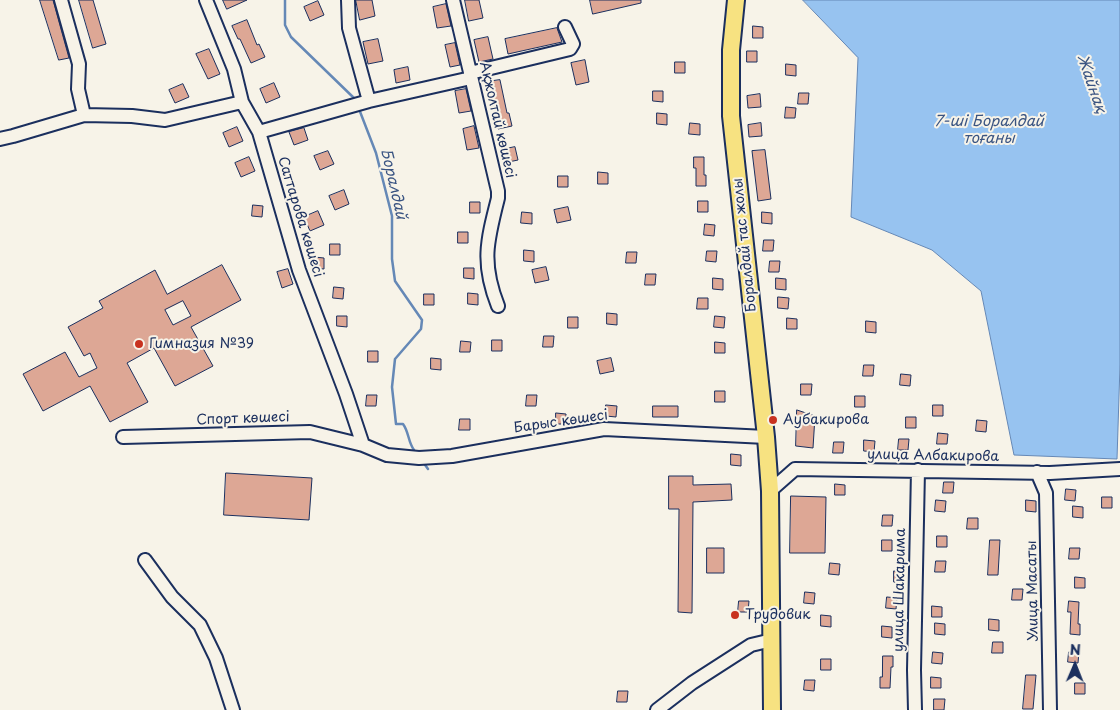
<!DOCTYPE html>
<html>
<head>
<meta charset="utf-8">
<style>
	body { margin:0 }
	#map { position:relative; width:1120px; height:710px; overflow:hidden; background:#f7f3e8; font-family:"Playpen Sans",sans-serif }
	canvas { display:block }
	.north { position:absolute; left:1050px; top:640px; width:50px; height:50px; -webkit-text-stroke:4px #f7f3e8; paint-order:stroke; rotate:1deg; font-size:14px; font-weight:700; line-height:20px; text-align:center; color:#1b2f5e }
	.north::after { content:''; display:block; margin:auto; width:18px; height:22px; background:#1b2f5e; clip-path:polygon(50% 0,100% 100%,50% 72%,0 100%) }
</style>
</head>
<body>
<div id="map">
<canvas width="1120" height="710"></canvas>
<div class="north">N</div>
</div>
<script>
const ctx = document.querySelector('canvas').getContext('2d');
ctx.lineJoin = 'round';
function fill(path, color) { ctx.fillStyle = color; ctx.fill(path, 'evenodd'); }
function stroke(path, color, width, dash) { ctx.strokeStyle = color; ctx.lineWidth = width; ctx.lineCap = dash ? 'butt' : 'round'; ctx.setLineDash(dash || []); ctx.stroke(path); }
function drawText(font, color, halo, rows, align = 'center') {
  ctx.font = font + ' "Playpen Sans",sans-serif'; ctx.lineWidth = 4; ctx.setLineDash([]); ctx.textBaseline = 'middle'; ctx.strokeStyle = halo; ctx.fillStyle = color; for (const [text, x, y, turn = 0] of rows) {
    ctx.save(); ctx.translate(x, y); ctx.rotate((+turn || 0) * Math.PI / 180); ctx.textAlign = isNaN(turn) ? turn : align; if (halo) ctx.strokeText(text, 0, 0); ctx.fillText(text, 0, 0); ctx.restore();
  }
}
const water = new Path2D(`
	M803,0H1120V365L1117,459L1014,455L981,291L932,250L851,217L858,58Z`);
fill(water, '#97c3f0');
stroke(water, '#6588b6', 1);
stroke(new Path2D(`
	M285,0V25L291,37L355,99
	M359,109L376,153L392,216V259L395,281L422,320L421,329L395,359L392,387L396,424H403C409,432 408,442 414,450
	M423,462L428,469`), '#6588b6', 2.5);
const building = new Path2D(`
	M40,0H53L69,58L59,60Z
	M79,0H93L106,44L93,48Z
	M223,0H247L227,9Z
	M356,0H372L375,16L360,20Z
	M465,0H479L483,18L469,21Z
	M590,0H641V3L593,14Z
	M318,1L324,15L310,21L304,7Z
	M446,4L451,26L437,28L433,7Z
	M247,20L257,45L259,44L265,57L251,63L240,39H238L232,26Z
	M753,26L763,27V38H753Z
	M557,28L562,42L508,54L505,39Z
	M488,37L493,59L479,62L474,40Z
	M378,39L383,61L368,64L363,42Z
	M455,43L460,65L450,67L445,45Z
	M209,49L220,74L208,79L196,54Z
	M747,51H757V62H747Z
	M585,60L589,82L576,85L571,63Z
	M675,62H685V73H675Z
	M786,64L796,65V76L786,75Z
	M408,67L410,80L396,83L394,70Z
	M500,80L507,113H509L512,126L498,129L486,82Z
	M274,83L280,97L266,103L260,89Z
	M183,84L189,97L175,103L169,90Z
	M466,89L471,111L459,113L455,91Z
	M653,91H663V102L653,101Z
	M799,93H809L808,104H798Z
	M760,94L761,107L748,108L747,96Z
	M786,107L796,108L795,118H785Z
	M657,113L667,114V125L657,124Z
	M690,123L700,124V135L689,134Z
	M761,123L762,136L749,137L748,125Z
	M474,126L479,148L467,150L463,129Z
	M237,127L243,141L229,147L223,133Z
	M304,128L308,140L294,145L289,132Z
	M515,147L518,160L504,163L501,150Z
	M765,150L771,199L758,201L752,151Z
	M328,151L334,164L320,170L314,156Z
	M249,157L255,171L241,177L235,163Z
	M694,157H704V175H706V186H696V168H694Z
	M598,172L608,173V184H598Z
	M558,176H568V187H558Z
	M344,190L349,204L335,210L329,196Z
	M698,201H708V212H698Z
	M470,202H480V213H470Z
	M253,205L263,206L262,217L252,216Z
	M568,207L571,220L557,223L554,210Z
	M318,211L324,225L310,231L304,217Z
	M522,212L532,213V224L521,223Z
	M762,212L772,213V224L762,223Z
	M705,224L715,225L714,236L704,235Z
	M458,232H468V243H458Z
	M764,240H774L773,251H763Z
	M330,244H340V255H330Z
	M524,250L534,251V262L524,261Z
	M707,251H717L716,262L706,261Z
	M627,252H637L636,263H626Z
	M314,257L324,258V269L314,268Z
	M770,261H780L779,272H769Z
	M222,265L241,300L191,327L213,366L175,386L154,348L127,363L148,402L110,422L90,386L43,411L23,374L65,352L79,377L97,368L90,353L84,356L68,327L103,308L99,301L155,270L167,294ZM183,301L191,316L173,325L165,310Z
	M546,267L549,280L535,283L532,270Z
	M464,268H474V279L464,278Z
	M288,269L293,284L282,288L277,272Z
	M646,274H656L655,285H645Z
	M713,278L723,279V290L713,289Z
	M776,278L786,279V290L776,289Z
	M334,287L344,288L343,299L333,298Z
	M468,293L478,294V305L468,304Z
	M424,294H434V305H424Z
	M778,297L789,298L788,309L778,308Z
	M698,298H708V309H697Z
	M607,313L617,314V325L607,324Z
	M337,316H347V327L337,326Z
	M715,316L725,317L724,328L714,327Z
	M568,317H578V328H568Z
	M787,318L797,319V329H787Z
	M866,321L876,322V333L866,332Z
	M544,336H554L553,347H543Z
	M492,340H502V351H492Z
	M461,341L471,342L470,352H460Z
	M715,342L725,343V353H715Z
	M368,351H378V362H368Z
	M431,358L441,359V370L431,369Z
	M611,358L614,371L600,374L597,361Z
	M864,365H874L873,376H863Z
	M901,374L911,375L910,386L900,385Z
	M801,384H812L811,395H801Z
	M715,391H725V402H715Z
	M367,395H377L376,406H366Z
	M527,395H537L536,406H526Z
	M855,396H865V407H855Z
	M606,405L617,406L616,417L606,416Z
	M933,405H943V416H933Z
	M653,406H678V417H653Z
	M797,410L815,416L813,448L796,446Z
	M556,413L566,414V424H556Z
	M906,417H916V428H906Z
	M460,419H470V430H459Z
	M977,420L987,421L986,432L976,431Z
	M938,433L948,434L947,444H937Z
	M899,439H909L908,450H898Z
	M864,440L875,441L874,452L864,451Z
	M834,442H844L843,453H833Z
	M731,454L741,455V466L731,465Z
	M226,473L312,478L309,520L224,515Z
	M669,476H693V485L731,484L732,500L693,502L692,613L678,612L679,509H669Z
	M944,482H954L953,493H943Z
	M835,484L845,485V495H835Z
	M1066,489L1076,490L1075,501L1065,500Z
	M791,496L826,497L825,553H790Z
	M1102,497H1112V508H1102Z
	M936,500L946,501L945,512L935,511Z
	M1026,500L1036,501V512L1026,511Z
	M1073,506L1083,507V518L1073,517Z
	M883,515H893L892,526H882Z
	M968,518H978V529H967Z
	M937,536H947V547H937Z
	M882,540H892V551H882Z
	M990,540H1000L998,575H988Z
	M707,548H724V573H707Z
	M1070,548H1080L1079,559H1069Z
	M936,561H946L945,572H935Z
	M830,563L840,564L839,575L829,574Z
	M894,571L904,572V583L894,582Z
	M1075,577L1085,578V588H1075Z
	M1013,589H1023L1022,600H1012Z
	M805,592L815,593L814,604L804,603Z
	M887,597L897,598L896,609L886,608Z
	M739,601H749L748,612H738Z
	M1069,601L1079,602L1078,624H1080V635L1070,634L1071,612H1068Z
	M932,606L942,607V617H932Z
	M821,615L831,616V627L821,626Z
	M989,619L999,620V631L989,630Z
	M935,623L945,624V635L935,634Z
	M882,626L892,627V638L882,637Z
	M993,642H1003V653H992Z
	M933,652L943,653L942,664L932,663Z
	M1069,652H1079L1078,663L1068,662Z
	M883,656H893V667H891L890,688H880V677H882Z
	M821,659H831V670H821Z
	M1026,675H1036L1033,709H1023Z
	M931,677L941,678V688H931Z
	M805,680H815L814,691L804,690Z
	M1075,683H1085V694H1075Z
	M618,691H628L627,702H617Z
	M934,699H945L944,710H934Z`);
fill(building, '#dda795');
stroke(building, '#1b2f5e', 1);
const minor = new Path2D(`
	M61,0L79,64L78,89L84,115
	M206,0L234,69L242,102L259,132L299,270L346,394L363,445
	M348,0L349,28L369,101
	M453,0L498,191V198C487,241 481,263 498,306
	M470,73L570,49L573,44L565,27
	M259,132L369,101L471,78
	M0,139L13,136L84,115L132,116L165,120L242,102
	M123,437L310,432L363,445L387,455L419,458L452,456L604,429L766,437
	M1037,472L1046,493L1050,710
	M770,491L795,469L1050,473L1120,469
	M145,560L172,597L200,625L216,658L233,710
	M657,710L692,683L751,645L772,640
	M915,710L914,670L918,470`);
const major = new Path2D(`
	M736,0L731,50V116L766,437L770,491L772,710`);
stroke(minor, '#1b2f5e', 16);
stroke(major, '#1b2f5e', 20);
stroke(minor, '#f7f3e8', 12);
stroke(major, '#f7e281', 16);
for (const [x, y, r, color] of [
	[139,344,5,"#c8321e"],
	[773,420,5,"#c8321e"],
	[735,615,5,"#c8321e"]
]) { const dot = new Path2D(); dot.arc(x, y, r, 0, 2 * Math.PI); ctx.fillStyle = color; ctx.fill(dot); stroke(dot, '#f7f3e8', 2); }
drawText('14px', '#1b2f5e', '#f7f3e8', [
	["Ақжолтай көшесі",497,120,77],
	["Саттарова көшесі",300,217,73],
	["Боралдай тас жолы",745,245,-96],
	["Спорт көшесі",243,419,-2],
	["Барыс көшесі",561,422,-8],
	["улица Албакирова",933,456,1],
	["улица Шакарима",900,590,-89],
	["Улица Масаты",1033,591,-91]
]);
drawText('14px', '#1b2f5e', '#f7f3e8', [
	["Гимназия №39",149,344],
	["Аубакирова",783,420],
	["Трудовик",745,615]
], 'left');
drawText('italic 15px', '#3a5482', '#f7f3e8', [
	["Жайнақ",1091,84,71],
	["7-ші Боралдай",989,122],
	["тоғаны",989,139],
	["Боралдай",393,184,77]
]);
</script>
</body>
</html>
